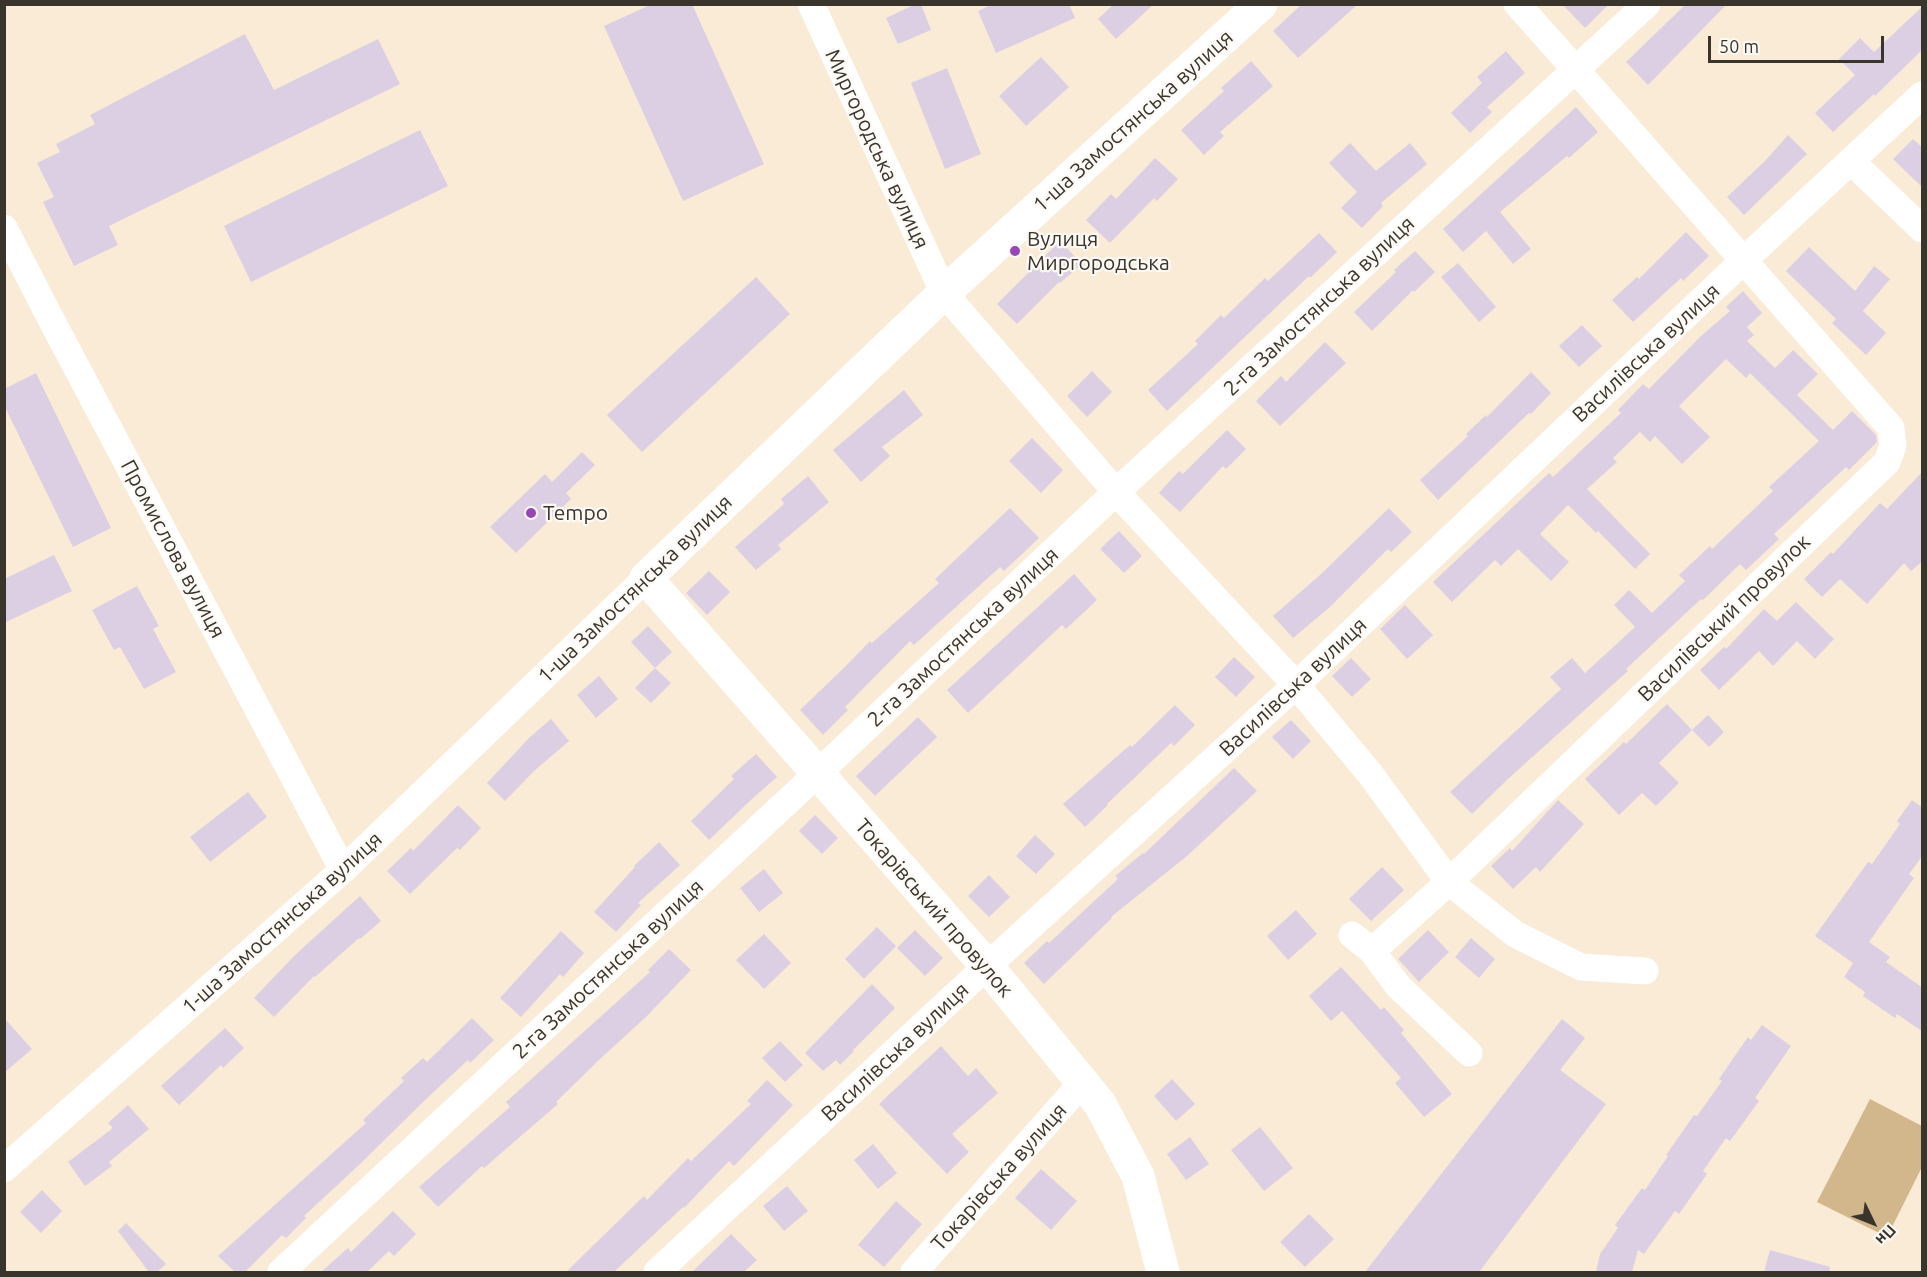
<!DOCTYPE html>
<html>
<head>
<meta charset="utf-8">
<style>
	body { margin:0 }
	#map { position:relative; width:1927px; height:1277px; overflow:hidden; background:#f9ebd6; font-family:Ubuntu,sans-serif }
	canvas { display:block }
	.frame { position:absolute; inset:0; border:6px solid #39342c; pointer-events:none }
	.north { position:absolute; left:1843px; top:1193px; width:60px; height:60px; -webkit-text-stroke:4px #fdfaf6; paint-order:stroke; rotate:133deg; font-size:16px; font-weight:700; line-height:24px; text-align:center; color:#39342c }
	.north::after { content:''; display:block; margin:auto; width:21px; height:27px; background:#39342c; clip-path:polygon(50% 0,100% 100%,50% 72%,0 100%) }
	.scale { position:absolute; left:1708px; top:36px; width:176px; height:27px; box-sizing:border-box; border:3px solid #39342c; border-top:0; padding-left:8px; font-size:18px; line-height:21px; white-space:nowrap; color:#39342c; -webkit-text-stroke:4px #fdfaf6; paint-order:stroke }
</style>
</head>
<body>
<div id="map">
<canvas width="1927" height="1277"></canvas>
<div class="frame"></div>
<div class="north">Пн</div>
<div class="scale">50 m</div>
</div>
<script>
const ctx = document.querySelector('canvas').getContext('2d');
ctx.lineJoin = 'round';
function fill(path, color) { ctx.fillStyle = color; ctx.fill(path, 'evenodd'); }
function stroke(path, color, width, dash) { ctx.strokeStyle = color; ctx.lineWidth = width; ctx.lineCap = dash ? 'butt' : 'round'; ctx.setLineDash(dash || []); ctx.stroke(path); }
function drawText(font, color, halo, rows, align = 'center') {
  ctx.font = font + ' Ubuntu,sans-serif'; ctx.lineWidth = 4.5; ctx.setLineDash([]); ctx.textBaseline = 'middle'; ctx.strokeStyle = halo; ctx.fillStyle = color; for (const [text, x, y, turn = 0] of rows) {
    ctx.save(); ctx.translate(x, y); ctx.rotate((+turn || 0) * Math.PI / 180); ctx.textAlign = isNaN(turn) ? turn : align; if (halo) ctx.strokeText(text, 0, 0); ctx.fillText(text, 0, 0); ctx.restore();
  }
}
fill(new Path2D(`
	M1870,1099L1922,1126V1167L1887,1237L1817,1202Z`), '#d2b68c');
fill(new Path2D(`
	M652,4H692L764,164L683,201L604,26Z
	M916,4H921L931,30L898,44L886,18Z
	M993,4H1069L1075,18L996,53L978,11Z
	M1114,4H1154L1116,39L1098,19Z
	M1302,4H1358L1298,58L1273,31Z
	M1562,4H1609L1585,28Z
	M1686,4H1727L1648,85L1626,62Z
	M1923,6V49L1875,96L1874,94L1833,132L1815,113L1855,75L1839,59L1860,38L1874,52Z
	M245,34L274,90L378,39L400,84L109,226L118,245L74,266L43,202L54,197L37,163L60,152L56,144L95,124L90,115Z
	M1506,51L1525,73L1487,107L1492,112L1470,133L1451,113L1482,83L1477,77Z
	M1041,57L1069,87L1026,126L999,96Z
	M1251,61L1273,86L1220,132L1224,136L1204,155L1181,130L1224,91L1221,88Z
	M947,68L981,154L945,169L911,83Z
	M1576,107L1598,132L1569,158L1567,156L1500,212L1531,249L1513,264L1486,231L1463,252L1443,229Z
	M420,130L448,186L251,282L224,226Z
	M1788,135L1807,154L1744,215L1727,197L1766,160Z
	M1913,139L1923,148V188L1893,159Z
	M1350,143L1376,171L1410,143L1427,164L1381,203L1383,206L1362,228L1341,208L1357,192L1329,163Z
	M1155,158L1178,179L1157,201L1154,198L1110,243L1086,220L1111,194L1116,199Z
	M1686,232L1709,256L1683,281L1681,278L1633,322L1612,300L1637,277L1639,279Z
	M1319,233L1337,252L1310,278L1309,276L1167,411L1148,390L1198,344L1195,341L1221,315L1224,318L1265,278L1268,281Z
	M1060,241L1082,264L1060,283L1059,282L1017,324L997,304Z
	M1809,247L1855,291L1874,266L1890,279L1863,311L1886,333L1866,355L1832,323L1836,319L1786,271Z
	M1415,251L1435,272L1414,292L1413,290L1372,331L1354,312L1396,272L1394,270Z
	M1458,263L1496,307L1479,322L1441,277Z
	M756,277L790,314L642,452L607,415Z
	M1743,291L1762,313L1747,327L1754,335L1747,341L1775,368L1793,350L1818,374L1797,395L1833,430L1852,411L1876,435L1877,442L1849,470L1846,467L1774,534L1779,539L1746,570L1740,564L1703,600L1701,599L1626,669L1628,671L1509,778L1472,814L1450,792L1561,689L1550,677L1572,658L1585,673L1635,627L1614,605L1629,590L1652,613L1685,581L1679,575L1710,546L1712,549L1773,491L1769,487L1819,441L1750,373L1746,378L1726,359L1679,406L1710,437L1682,464L1655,436L1650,442L1640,432L1613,458L1617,462L1587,489L1650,554L1635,569L1598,531L1596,533L1568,505L1540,534L1569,562L1551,581L1518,549L1501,566L1495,560L1452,602L1433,582L1549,473L1553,477L1621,413L1618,410L1643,384L1649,389L1701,336L1730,311L1726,307Z
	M1582,325L1602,346L1579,367L1559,346Z
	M1325,342L1346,363L1280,426L1256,401L1281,376L1286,382Z
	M1092,371L1112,392L1087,417L1067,396Z
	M1531,372L1551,393L1531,414L1529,413L1438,500L1420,480L1468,436L1466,434L1486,415L1487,417Z
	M36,373L111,528L73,547L4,405V389Z
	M904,390L923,415L882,447L890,456L861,482L833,450Z
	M1227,430L1246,449L1226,469L1223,466L1180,512L1159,493L1179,471L1183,474Z
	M1032,438L1063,470L1041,493L1009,461Z
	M582,452L595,465L566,493L571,499L516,553L490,527L545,474L552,482Z
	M1923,471V561L1911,571L1904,563L1867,604L1840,579L1822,597L1804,579L1831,552L1833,554L1880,503L1887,509Z
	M808,476L829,502L778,545L781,549L756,570L735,547L784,504L781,499Z
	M1010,508L1039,538L1004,571L1000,567L914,645L910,641L845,707L848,710L823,735L800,710L847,665L870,641L872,643L939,583L935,579Z
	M1389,508L1412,532L1391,552L1388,549L1330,607L1293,638L1273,616L1320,575Z
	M1119,531L1142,556L1124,573L1100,549Z
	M54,555L72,591L4,623V579Z
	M709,571L730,592L707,615L686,593Z
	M1074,574L1097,600L1066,629L1062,625L968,713L947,690Z
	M137,586L159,626L153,629L176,672L144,689L120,647L114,650L92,610Z
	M1796,602L1834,639L1815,659L1797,641L1773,666L1759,651L1719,690L1700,670L1724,647L1726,649L1764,609L1777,621Z
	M1405,605L1433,635L1407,659L1380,629Z
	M648,626L672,652L655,668L631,642Z
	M1234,657L1255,677L1236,697L1215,677Z
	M1351,658L1371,679L1352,697L1332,676Z
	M655,668L671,683L651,703L635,688Z
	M599,676L618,699L596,718L577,695Z
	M1667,704L1692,730L1659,763L1679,783L1656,806L1642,793L1619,815L1585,779L1624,742L1626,744Z
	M1175,705L1195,725L1174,746L1171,743L1107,804L1108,805L1085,827L1063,804L1130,745L1132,747Z
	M1708,715L1724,732L1709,747L1692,730Z
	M918,717L937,737L875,796L856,776Z
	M551,719L569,741L534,771L505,801L487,783L529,738Z
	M1291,720L1311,741L1293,759L1272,737Z
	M756,754L777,777L752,799L709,840L691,821L734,779L731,776Z
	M1234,768L1257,791L1187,856L1111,917L1112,918L1044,984L1024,963L1047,941L1049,943L1118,879L1115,876L1143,853L1144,854Z
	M248,792L267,817L210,862L190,837Z
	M1558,800L1584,824L1540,872L1536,867L1513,889L1491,866L1510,848L1512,851Z
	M1912,800L1923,808V855L1909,874L1914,878L1869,942L1890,957L1886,962L1923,988V1032L1897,1014L1895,1018L1863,996L1865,992L1844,977L1853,963L1815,936L1868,862L1872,864L1900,824L1897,821Z
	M458,805L481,828L460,850L457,848L410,894L387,871L411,848L413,851Z
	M815,815L838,838L822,854L799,831Z
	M1035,835L1055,854L1036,874L1016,856Z
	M659,842L680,865L638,903L641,905L616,932L594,912L635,867L634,866Z
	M1382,867L1404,890L1371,921L1349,899Z
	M764,869L783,893L759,912L740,888Z
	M989,875L1010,897L989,917L968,896Z
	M360,896L381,921L360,939L359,938L315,977L314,976L274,1017L254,998L295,955Z
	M1296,910L1317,934L1288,960L1267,936Z
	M877,927L896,946L864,979L845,959Z
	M915,930L943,958L925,976L897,948Z
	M1428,930L1449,952L1419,982L1398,959Z
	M561,931L584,953L563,977L560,974L521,1017L500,998Z
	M764,934L791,963L764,989L736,960Z
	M1471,938L1495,959L1479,978L1455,957Z
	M669,949L691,970L647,1016L600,1059L556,1102L558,1104L484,1168L482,1166L438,1207L419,1187L510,1107L506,1102L650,972L648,970Z
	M1341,967L1381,1010L1384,1007L1404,1030L1401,1033L1452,1094L1424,1117L1395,1083L1401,1078L1342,1011L1331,1021L1309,996Z
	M872,984L895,1008L853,1050L854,1051L840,1065L836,1060L823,1071L805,1053Z
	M4,1018L32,1049L4,1073Z
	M472,1018L494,1040L470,1063L468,1060L424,1101L359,1165L304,1216L306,1218L286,1238L282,1235L245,1272H235L218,1256L366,1123L363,1120L404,1081L401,1078L423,1058L427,1062Z
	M1562,1019L1585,1038L1560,1070L1606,1104L1479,1272H1365Z
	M1762,1025L1791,1046L1755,1098L1759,1101L1730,1141L1726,1138L1714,1155L1703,1171L1707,1174L1679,1214L1675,1211L1644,1254L1638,1250L1632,1272H1596L1600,1254L1618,1228L1615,1225L1642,1188L1645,1190L1668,1156L1666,1155L1694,1115L1697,1116L1722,1081L1719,1079L1748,1037L1751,1040Z
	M225,1028L244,1048L223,1068L221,1065L179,1105L161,1086Z
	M780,1041L803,1065L785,1082L762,1058Z
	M941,1046L968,1076L976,1068L998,1093L952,1134L969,1152L947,1174L879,1104Z
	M1172,1079L1195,1104L1176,1121L1154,1096Z
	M767,1080L793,1105L734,1166L729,1161L684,1208L683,1207L614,1272H566L644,1196L647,1200L688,1158L691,1161L751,1104L747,1101Z
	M128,1105L149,1129L109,1162L112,1166L85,1186L68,1162L113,1128L108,1123Z
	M1260,1127L1293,1168L1264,1191L1231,1150Z
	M1190,1137L1209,1164L1186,1180L1167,1154Z
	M873,1144L897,1173L878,1189L854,1160Z
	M1041,1169L1077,1201L1051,1230L1015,1198Z
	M787,1186L808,1211L784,1231L763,1206Z
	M42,1190L62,1211L41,1233L20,1212Z
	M896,1201L922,1224L884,1267L858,1245Z
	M393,1211L416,1234L394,1256L389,1251L368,1271L369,1272H321L348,1248L351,1252Z
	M1309,1214L1334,1239L1305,1267L1280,1242Z
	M126,1223L166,1264L157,1272H149L118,1231Z
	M731,1234L757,1260L744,1272H692Z
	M1770,1250L1830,1267L1829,1272H1764Z`), '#ddcfe3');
stroke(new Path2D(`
	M811,4L944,293L1116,492L1296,685L1371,775L1449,882L1515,934L1581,967L1645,971
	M1851,161L1922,229
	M4,228L54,325L343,870
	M1352,935L1372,951L1398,986L1469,1053
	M1372,951L1449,882L1887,462L1893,446L1891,428L1576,70L1517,4
	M4,1169L343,870L646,578
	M281,1272L817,774L1116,492L1647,4
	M657,1272L987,966L1296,685L1744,260L1922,95
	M914,1272L1083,1082`), '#fff', 27);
stroke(new Path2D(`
	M1163,1272L1138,1176L1100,1104L987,966L646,578L944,293L1261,4`), '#fff', 33);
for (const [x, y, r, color] of [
	[1015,251,6,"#9746b5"],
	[531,513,6,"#9746b5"]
]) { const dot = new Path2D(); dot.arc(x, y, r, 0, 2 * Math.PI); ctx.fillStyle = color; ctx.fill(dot); stroke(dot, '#fdfaf6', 2); }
drawText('21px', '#39342c', '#fdfaf6', [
	["1-ша Замостянська вулиця",1133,121,-42],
	["Миргородська вулиця",877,149,65],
	["2-га Замостянська вулиця",1319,306,-43],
	["Василівська вулиця",1646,353,-43],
	["Промислова вулиця",173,549,62],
	["1-ша Замостянська вулиця",635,589,-44],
	["Василівський провулок",1724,618,-44],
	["2-га Замостянська вулиця",963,637,-43],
	["Василівська вулиця",1293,687,-43],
	["Токарівський провулок",934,908,49],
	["1-ша Замостянська вулиця",282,923,-42],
	["2-га Замостянська вулиця",608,969,-43],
	["Василівська вулиця",895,1052,-43],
	["Токарівська вулиця",999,1177,-48]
]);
drawText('21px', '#39342c', '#fdfaf6', [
	["Вулиця",1027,239],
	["Миргородська",1027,263],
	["Tempo",543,513]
], 'left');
</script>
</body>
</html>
